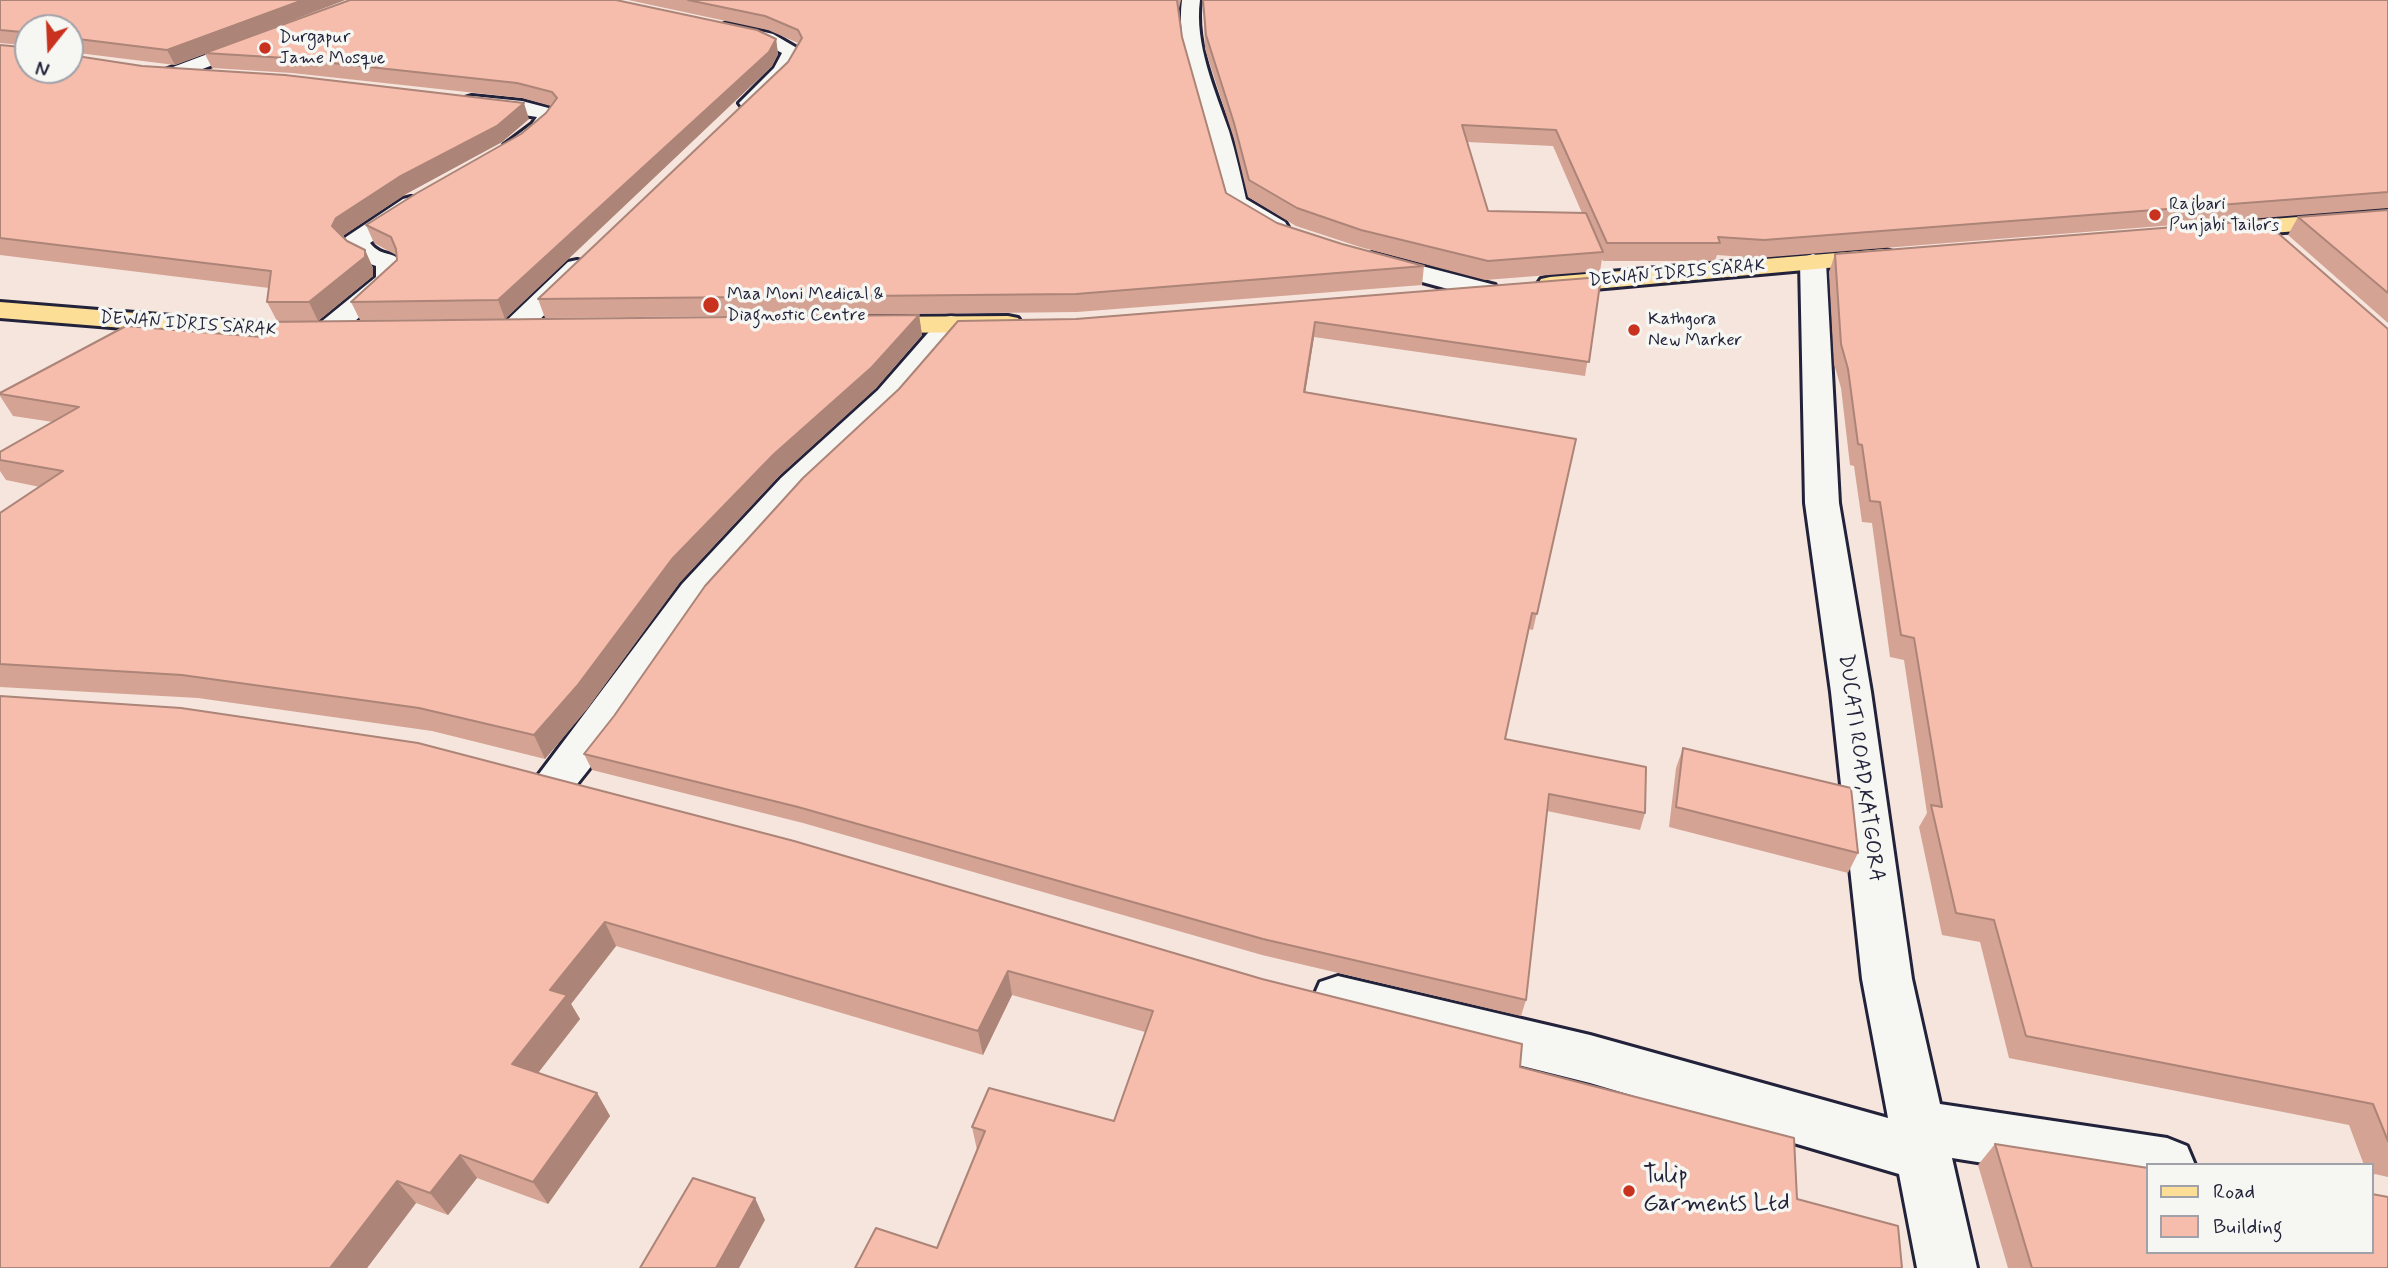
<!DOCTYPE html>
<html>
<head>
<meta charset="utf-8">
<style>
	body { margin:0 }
	#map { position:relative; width:2388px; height:1268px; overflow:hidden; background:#f6e5dd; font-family:Mynerve,sans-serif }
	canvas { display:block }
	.legend { position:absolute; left:2146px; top:1163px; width:228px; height:91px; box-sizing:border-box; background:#f6f6f2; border:2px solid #a1a1a9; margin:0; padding:9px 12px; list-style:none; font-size:21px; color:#22223b }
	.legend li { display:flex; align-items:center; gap:14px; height:35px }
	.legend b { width:35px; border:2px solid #a1a1a9 }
	.north { position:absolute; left:14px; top:14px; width:70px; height:70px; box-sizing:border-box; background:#f6f6f2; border:2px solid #a1a1a9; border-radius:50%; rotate:198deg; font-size:19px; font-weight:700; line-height:28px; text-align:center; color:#22223b }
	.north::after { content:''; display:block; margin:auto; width:24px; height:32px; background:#c8321e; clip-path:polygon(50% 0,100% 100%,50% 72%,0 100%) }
</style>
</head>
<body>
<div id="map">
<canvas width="2388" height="1268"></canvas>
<ul class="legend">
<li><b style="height:9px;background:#fdde96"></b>Road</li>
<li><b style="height:19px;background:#f6bdac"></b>Building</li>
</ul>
<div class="north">N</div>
</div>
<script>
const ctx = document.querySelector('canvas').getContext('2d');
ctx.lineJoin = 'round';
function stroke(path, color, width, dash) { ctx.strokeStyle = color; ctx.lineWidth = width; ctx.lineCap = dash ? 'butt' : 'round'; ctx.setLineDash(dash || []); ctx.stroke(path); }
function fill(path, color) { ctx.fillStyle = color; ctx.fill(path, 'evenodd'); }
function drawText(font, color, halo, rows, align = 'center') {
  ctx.font = font + ' Mynerve,sans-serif'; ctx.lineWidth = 7; ctx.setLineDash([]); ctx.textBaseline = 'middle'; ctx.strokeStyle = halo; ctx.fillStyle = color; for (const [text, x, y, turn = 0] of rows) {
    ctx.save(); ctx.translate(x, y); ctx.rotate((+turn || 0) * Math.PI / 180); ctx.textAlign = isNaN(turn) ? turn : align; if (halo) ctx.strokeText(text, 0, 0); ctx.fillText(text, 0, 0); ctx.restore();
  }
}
const minor = new Path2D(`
	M1182,0H1200C1194,44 1215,90 1229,131C1236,154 1241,177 1246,199L1285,222L1288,227L1285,232C1264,237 1244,218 1227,208L1223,203C1218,180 1214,156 1208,133C1196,91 1176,44 1182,0Z
	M726,23L773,34L802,51L789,75L756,107H742L739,103L774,68L782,53L761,42L720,32L717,28Z
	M258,35L265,37L267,41L265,45L179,78L172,80L162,74L165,70Z
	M472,96L522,101L556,110L559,114C549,131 530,155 507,150L504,145L532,124L537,117L465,106L462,102L465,98Z
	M411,197L419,199L423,204L419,209L370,243C386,263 402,243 402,279L336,338L326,340L316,338L312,332L316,326L376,277V266L356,259L342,242L346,237L403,199Z
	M1372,253L1495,285L1498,291L1495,297L1485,299L1363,266L1359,261L1363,256Z
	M1813,254L1822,257L1826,262L1839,503L1871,692L1912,979L1940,1104L2167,1138L2187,1146L2195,1165H2148V1189L1952,1158L1977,1268H1917L1899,1174L1590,1083L1338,1020L1320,1014L1313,998L1320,982L1338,976L1590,1035L1888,1118L1862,979L1831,692L1805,503L1800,262L1804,257Z
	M577,260L586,262L590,268L586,274L523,336L513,338L503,336L499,330L503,324L568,262Z
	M951,316L961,318L965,324L961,330L900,402L805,492L708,600L619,731L570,793L555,798L540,793L533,782L682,584L781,478L878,390L941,318Z`);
const major = new Path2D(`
	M2388,210V224L2220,237L2211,235L2208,230L2211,225L2220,223Z
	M1884,249L1893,252L1897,257L1893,262L1550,293L1541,291L1537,285L1541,279L1550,277Z
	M0,302L271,324L325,326L329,332L325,338L271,340L0,318Z
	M1008,316L1018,318L1022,324L1018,330L1008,332L869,333L859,331L855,325L859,319L869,317Z`);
stroke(minor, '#22223b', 6);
stroke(major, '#22223b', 6);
fill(minor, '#f6f6f2');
fill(major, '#fdde96');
fill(new Path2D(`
	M0,0H345L228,45L776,39L778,54L772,66L505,319L360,320L351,302L397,260L396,255L374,243L366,225L521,134L546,113L551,106L522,98L292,73L212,68L205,54L175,65L70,52V28L28,70L529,119L502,142L406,194L344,235L343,237L347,241L365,250L373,268V276L318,321H277L267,302L269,288L0,255V45L21,47L22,45L0,43Z
	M628,0H1181L1179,9L1182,37L1226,193L1277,223L1342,244L1424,266L1422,285L1077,312L545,318L538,299L788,62L798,43L768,30Z
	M1203,0H2388V208L1758,258L1717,255L1715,261H1603L1602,259L1600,271L1485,280L1360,247L1296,226L1248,197L1234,139L1205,49ZM1467,142L1553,146L1582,213L1488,211Z
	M2388,210V323L2288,235L2298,217Z
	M1835,254L2388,329V1177L2375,1174L2372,1176V1165H2364L2349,1125L2009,1058L1980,942L1942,935L1919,827L1927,813L1904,660L1890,657L1872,523L1862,522L1854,466L1850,465L1841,388L1834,364L1829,272Z
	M1601,277L1585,376L1314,337L1305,392L1576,439L1533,630L1529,629L1505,739L1645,813L1640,830L1547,811L1526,1000L1521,1016L1262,955L803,823L592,770L584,754L1076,319Z
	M919,315L922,335L876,388L779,476L680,582L587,709L545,759L432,731L198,698L0,687V513L40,487L6,480L0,471V452L53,422L13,416L0,396V393L262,337Z
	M0,696L1262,979L1522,1044L937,1248L977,1150L972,1127L1114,1121L1145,1032L1012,995L983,1055L616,946L571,1004L580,1019L538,1073L597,1093L610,1116L548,1204L477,1178L448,1215L416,1203L367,1268Z
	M1683,748L1858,853L1848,873L1669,827L1676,768Z
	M1995,1144L2148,1252L2388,1268H2008L1978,1165Z`), '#d4a394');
fill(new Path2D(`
	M303,0H345L175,65L167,50Z
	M776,39L778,54L772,66L505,319L498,300Z
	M524,103L529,119L502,142L406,194L344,235L340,244L332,226L336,218L399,177Z
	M365,250L373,268V276L318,321L309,302Z
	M919,315L922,335L876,388L779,476L680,582L587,709L545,759L534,735L672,559L774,454Z
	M1315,322L1314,337L1303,407L1304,392Z
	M605,922L616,946L571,1004L580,1019L527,1087L512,1064L550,990Z
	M1008,971L1012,995L983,1055L978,1031Z
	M597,1093L610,1116L548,1204L533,1182Z
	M460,1155L477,1178L448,1215L430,1193Z
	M397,1181L416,1203L367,1268H330Z
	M755,1198L765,1220L739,1268H716Z`), '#ac8478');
const building = new Path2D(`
	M0,0H303L167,50L70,38V28H28V70H70V55L142,66L285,75L524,103L497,126L399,177L336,218L332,226L347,241L365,250V257L309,302H267L271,271L0,238V45L21,47L22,32L0,30Z
	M350,0H616L757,30L776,39L769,52L498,300L351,302L397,260L396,249L391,237L366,225L417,193L521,134L546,113L557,98L552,92L517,83L286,58L205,53Z
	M688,0H1177L1182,37L1226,193L1277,223L1342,244L1424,266L1076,294L538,299L788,62L802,38L798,30L765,16Z
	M1203,0H2388V192L1764,240L1718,237L1720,243H1607L1556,130L1462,125L1488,211L1586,213L1603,252L1488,261L1361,230L1297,208L1249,180L1234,123L1206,35Z
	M2388,210V293L2298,217Z
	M2263,220L2388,329V1141L2373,1104L2026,1036L1994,920L1956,913L1931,805L1942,807L1914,638L1901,635L1880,502L1870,501L1862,445L1858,444L1848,369L1841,344L1835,254Z
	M1601,277L1589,362L1315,322L1304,392L1576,439L1537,614L1532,613L1505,739L1646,767L1645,813L1549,794L1526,1000L1263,939L798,807L584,754L614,716L705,586L803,478L899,389L958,321L1076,319Z
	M919,315L872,367L774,454L672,559L577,686L534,735L419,708L182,675L0,664V513L63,471L0,460V452L79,407L0,394V393L126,326L262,337L264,322Z
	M0,696L181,708L418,743L794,841L1262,979L1522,1044L1520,1067L1794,1138L1797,1199L1898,1226L1902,1268H855L876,1228L937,1248L985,1131L972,1127L989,1088L1114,1121L1153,1011L1008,971L978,1031L605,922L550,990L567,995L512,1064L597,1093L533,1182L460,1155L430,1193L397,1181L330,1268H0Z
	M1683,748L1851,788L1858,853L1676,807Z
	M1995,1144L2148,1168V1252H2372V1194L2388,1197V1268H2032Z
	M693,1178L755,1198L716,1268H640Z`);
fill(building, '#f6bdac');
stroke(building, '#ac8478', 2);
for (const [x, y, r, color] of [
	[265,48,7,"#c8321e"],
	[2155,215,7,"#c8321e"],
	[711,305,9,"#c8321e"],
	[1634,330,7,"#c8321e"],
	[1629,1191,7,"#c8321e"]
]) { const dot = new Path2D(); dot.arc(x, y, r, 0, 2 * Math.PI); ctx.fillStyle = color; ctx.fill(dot); stroke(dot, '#f6f6f2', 2.5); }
drawText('18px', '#22223b', '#f6f6f2', [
	["Durgapur",279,38],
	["Jame Mosque",279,59],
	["Rajbari",2169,205],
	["Punjabi Tailors",2169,226],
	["Maa Moni Medical &",727,295],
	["Diagnostic Centre",727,316],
	["Kathgora",1648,320],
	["New Marker",1648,341]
], 'left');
drawText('18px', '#22223b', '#f6f6f2', [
	["DEWAN IDRIS SARAK",1677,274,-5],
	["DEWAN IDRIS SARAK",188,325,4]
]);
drawText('21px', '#22223b', '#f6f6f2', [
	["DUCATI ROAD,KATGORA",1860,768,82]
]);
drawText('24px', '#22223b', '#f6f6f2', [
	["Tulip",1643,1177],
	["Garments Ltd",1643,1205]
], 'left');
</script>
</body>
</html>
